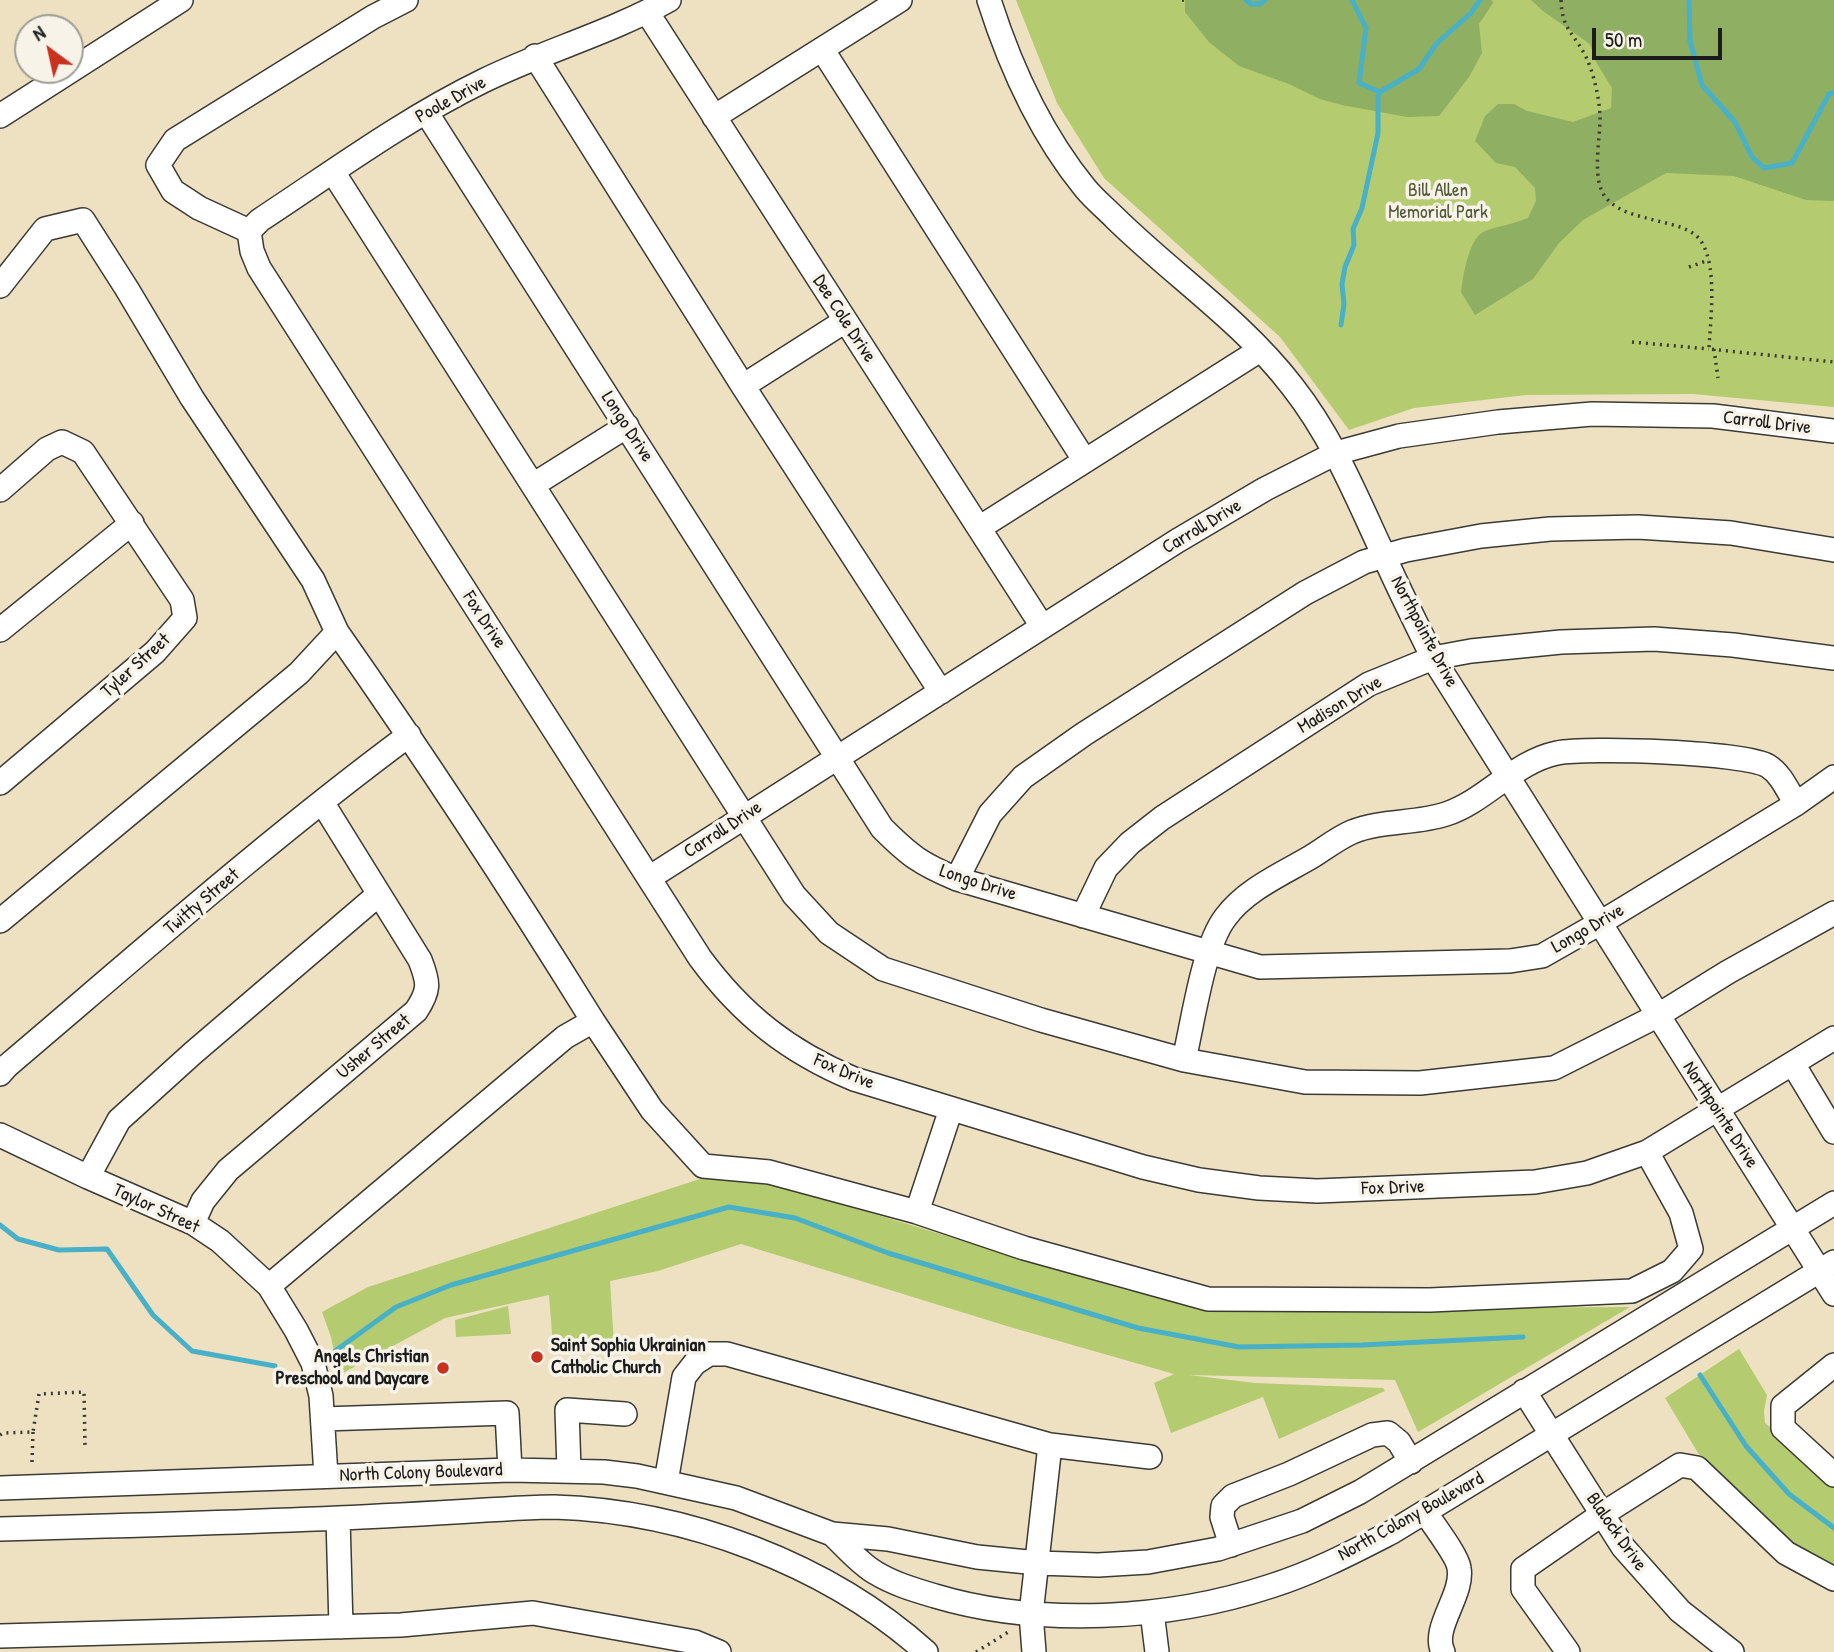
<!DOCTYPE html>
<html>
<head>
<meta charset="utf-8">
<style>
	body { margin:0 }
	#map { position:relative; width:1834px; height:1652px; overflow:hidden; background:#ede1c2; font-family:"Patrick Hand",sans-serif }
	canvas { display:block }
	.north { position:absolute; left:14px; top:14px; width:70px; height:70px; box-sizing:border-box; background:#f7f3e8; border:2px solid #9f9d96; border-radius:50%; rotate:327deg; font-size:19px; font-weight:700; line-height:28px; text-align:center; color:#1c1c1c }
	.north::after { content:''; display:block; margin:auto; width:24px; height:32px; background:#c8321e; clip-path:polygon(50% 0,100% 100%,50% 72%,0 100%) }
	.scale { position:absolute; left:1592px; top:28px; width:130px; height:32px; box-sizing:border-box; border:4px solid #1c1c1c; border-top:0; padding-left:9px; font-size:21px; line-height:24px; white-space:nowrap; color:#1c1c1c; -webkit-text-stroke:5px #f7f3e8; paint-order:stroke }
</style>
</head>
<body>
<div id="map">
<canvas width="1834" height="1652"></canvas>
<div class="north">N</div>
<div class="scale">50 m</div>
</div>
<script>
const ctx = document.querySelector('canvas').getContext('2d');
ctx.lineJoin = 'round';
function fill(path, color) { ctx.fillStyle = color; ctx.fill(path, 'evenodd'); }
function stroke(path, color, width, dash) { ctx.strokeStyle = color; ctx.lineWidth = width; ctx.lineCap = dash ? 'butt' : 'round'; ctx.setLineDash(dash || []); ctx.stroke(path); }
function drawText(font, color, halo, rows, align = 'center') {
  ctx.font = font + ' "Patrick Hand",sans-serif'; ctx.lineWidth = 7; ctx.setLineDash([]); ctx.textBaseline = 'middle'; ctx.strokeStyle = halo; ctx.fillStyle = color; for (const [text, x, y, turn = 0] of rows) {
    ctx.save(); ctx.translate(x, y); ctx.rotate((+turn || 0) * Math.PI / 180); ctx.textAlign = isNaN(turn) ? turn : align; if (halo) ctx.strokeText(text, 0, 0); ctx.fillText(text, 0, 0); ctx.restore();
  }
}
fill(new Path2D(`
	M1016,0H1834V407L1693,394L1526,395L1414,408L1349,430L1280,337L1104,178L1057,103Z
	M706,1177L785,1187L1129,1291L1243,1309L1630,1307L1418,1432L1395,1380L1189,1375L1255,1383L1383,1388L1385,1391L1279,1439L1263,1397L1171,1433L1154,1383L1174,1374L1010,1327L741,1244L658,1271L610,1281L614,1345L553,1346L549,1295L445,1318L339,1375L331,1337L322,1312L368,1287Z
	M508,1306L511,1334L456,1337L455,1320Z
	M1739,1349L1767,1395L1764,1411L1765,1423L1834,1475V1570L1779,1539L1732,1495L1698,1453L1665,1398Z`), '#b4cb6f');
fill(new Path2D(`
	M1185,0H1492L1493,3L1479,24L1482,53L1469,77L1439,116L1407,117L1342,105L1320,99L1289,84L1239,66L1209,42L1185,12Z
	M1531,0H1834V201L1806,200L1734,176L1666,173L1583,220L1559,243L1533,279L1475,315L1461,292C1463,276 1469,237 1485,231C1499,226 1514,224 1528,218L1536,201L1535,188L1515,167L1496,163L1475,141L1485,116L1498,104H1514L1527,111L1573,122L1611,108L1612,88L1596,62L1590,44L1543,11Z`), '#8faf62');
stroke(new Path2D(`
	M1246,0L1251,4H1260L1265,0
	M1352,0L1366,28L1359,83L1380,92L1419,69L1437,43L1471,13L1480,0
	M1689,0L1690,41L1702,85L1735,122L1752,157L1764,168L1792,163L1829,94L1834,92
	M1341,325L1344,304L1342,284L1345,267L1354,245L1353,229L1362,208L1378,133V96L1380,92
	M0,1225L18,1239L59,1250L107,1249L153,1315L192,1351L275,1366
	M335,1351L396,1307L451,1285L729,1207L795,1218L888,1253L1138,1328L1239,1347L1362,1345L1523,1337
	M1700,1375L1746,1446L1789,1494L1834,1528`), '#48b0c7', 5);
const minor = new Path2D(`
	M989,0C1010,66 1041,134 1085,188C1094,199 1105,208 1115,218C1173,275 1242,321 1292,386C1333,438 1357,498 1385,558C1400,592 1417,625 1433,658L1834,1294
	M647,12L1042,626
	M822,49L1085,461
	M535,56L743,386L941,692
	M426,112L882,828C910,856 921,864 957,879L1260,967L1510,961L1542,956L1600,923L1796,804L1834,777
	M0,116L181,0
	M714,117L900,0
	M333,172L794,895L829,933L883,969L1041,1020L1184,1060
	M249,231L252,251L259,268L700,958C742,1015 789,1052 854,1079L1143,1167L1199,1180L1259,1188L1317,1191L1535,1182L1587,1173L1647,1152L1834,1038
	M249,231L260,220C333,172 405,119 483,81C544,51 610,33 669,0
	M249,231L199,208L173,191L158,165L175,140L373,17L406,0
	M0,286L45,229L83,220L127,289L192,398L313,580L337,632L299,673L0,921
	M743,386L845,321
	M533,485L627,426
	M0,490L47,449L62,442L83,452L182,600L185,618L155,652L0,783
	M979,528L1260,350
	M0,630L132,523
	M337,632C426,759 511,889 593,1021
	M1796,804C1788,791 1781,774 1768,766C1744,752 1588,747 1557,753C1514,762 1486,801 1446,814C1416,824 1381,820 1352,832C1338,838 1324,849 1311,857C1282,874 1245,890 1225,918C1203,947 1193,1022 1184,1060L1305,1082L1420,1083L1554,1068L1657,1016L1728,972L1834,913
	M649,878L1177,541L1265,489L1336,453L1399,436L1498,422L1592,414L1713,416L1834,431
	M957,879L990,814L1023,777L1084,734L1305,593L1364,562L1406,550L1481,536L1550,529L1638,527L1731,533L1834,550
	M1083,916L1106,868L1130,843L1162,818L1369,684L1433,658L1471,651L1561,642L1654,639L1733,645L1834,658
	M1793,1064L1834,1132
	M0,1074L7,1066C139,954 270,838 409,735
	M0,1135L88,1177L193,1223L220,1241L269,1286L296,1330L313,1363L321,1396L326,1476
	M88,1177L119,1120L193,1053L379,894
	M917,1212L951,1109
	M193,1223L203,1201L228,1170L416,1011C430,990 429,983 420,960L322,802
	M269,1286L565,1037L593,1021L652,1110L703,1166L769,1172L917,1212L1024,1248L1208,1299L1430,1300L1632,1291L1672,1271L1691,1249L1681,1213L1647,1152
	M1834,1365L1783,1406V1428L1834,1475
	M1524,1391L1623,1547L1680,1611L1732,1652
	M323,1419L507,1413L510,1470
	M1050,1445L1150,1457
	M569,1470L567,1410L625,1414
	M666,1482L684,1377L695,1363L709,1354H727L1050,1445L1031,1614L1034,1652
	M0,1488L510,1470L604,1472L637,1476L736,1498L832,1534L888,1539L977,1557L1038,1563L1098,1565L1148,1562L1218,1549L1302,1521L1360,1492L1834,1203
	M1425,1512C1433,1524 1458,1557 1459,1568C1464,1595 1431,1628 1443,1652
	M338,1518L341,1627
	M0,1529C113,1526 225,1523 338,1518C387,1516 437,1513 486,1510C509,1509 532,1507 554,1507C686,1511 828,1564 926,1652
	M832,1534C846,1547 860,1564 876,1573C894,1584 915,1590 935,1596C1039,1627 1168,1620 1271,1586C1313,1573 1353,1552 1392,1532L1834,1262
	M1231,1545L1222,1517L1223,1506L1233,1496L1289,1474L1372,1435L1388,1433L1399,1442L1411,1462
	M1152,1612L1157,1652
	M0,1636L401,1625L533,1613L695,1642L719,1652
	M1568,1652L1523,1589V1569L1601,1515L1680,1465L1697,1468L1786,1553L1834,1579`);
stroke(minor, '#3b3a35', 26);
stroke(new Path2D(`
	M1182,0H1184
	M1561,0C1562,30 1574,33 1586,57C1594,74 1599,97 1600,115C1601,137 1590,181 1607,199C1618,211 1635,215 1650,219C1664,223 1679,225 1691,232C1721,248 1710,320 1709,349L1834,362
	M1689,267L1709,260
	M1632,342L1709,349
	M1714,349L1718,378
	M0,1435L3,1433L33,1432L39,1394L84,1392L85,1445
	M32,1462L33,1432
	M976,1652L1010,1631`), '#3b3a35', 3.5, [2, 5]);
stroke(minor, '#fff', 23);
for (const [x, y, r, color] of [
	[537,1357,7,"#c8321e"],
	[443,1368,7,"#c8321e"]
]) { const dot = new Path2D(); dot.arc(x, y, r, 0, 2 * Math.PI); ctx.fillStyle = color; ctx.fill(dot); stroke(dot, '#f7f3e8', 2.5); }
drawText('19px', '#1c1c1c', '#f7f3e8', [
	["Poole Drive",451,100,-29],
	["Dee Cole Drive",844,319,57],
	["Carroll Drive",1767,423,7],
	["Longo Drive",627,427,57],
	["Carroll Drive",1202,527,-31],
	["Fox Drive",484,620,57],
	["Northpointe Drive",1424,632,62],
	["Tyler Street",136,666,-42],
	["Madison Drive",1340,705,-31],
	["Carroll Drive",723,830,-33],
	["Longo Drive",978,883,18],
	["Twitty Street",202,902,-40],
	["Longo Drive",1588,929,-30],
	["Usher Street",374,1047,-40],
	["Fox Drive",844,1072,23],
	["Northpointe Drive",1720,1115,57],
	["Fox Drive",1393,1188,-2],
	["Taylor Street",156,1209,25],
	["North Colony Boulevard",421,1473,-2],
	["North Colony Boulevard",1411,1517,-29],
	["Blalock Drive",1616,1532,55]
]);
drawText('19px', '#515939', '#f7f3e8', [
	["Bill Allen",1438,191],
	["Memorial Park",1438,213]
]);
drawText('bold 19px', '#1c1c1c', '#f7f3e8', [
	["Saint Sophia Ukrainian",551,1346],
	["Catholic Church",551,1368],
	["Angels Christian",429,1357,"right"],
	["Preschool and Daycare",429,1379,"right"]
], 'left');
</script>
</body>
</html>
